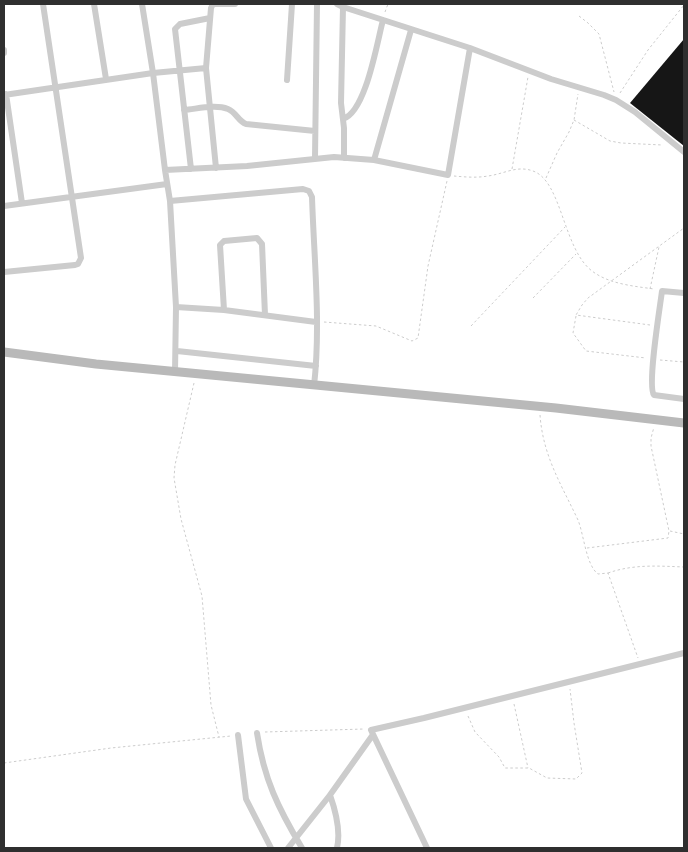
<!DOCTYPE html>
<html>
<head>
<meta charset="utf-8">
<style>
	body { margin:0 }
	#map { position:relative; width:688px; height:852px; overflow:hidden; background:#fff; font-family:"Exo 2",sans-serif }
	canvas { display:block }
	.frame { position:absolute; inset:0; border:5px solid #2f2f2f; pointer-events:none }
</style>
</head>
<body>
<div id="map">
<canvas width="688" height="852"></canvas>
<div class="frame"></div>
</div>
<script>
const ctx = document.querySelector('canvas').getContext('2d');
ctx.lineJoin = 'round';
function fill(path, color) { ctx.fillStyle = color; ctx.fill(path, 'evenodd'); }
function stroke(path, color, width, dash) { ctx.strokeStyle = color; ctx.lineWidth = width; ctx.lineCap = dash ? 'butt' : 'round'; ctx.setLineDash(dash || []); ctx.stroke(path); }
fill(new Path2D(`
	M684,39V146L630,103Z`), '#161616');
stroke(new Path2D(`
	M385,12L388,4
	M579,16L588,23L599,34L614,92
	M620,93L648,50L684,5
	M574,120L610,141L621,143L662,145
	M512,169L528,77
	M454,176C465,177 477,178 488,176C504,174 517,165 533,171C562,181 563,249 592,271C609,284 633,286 654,289
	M546,178L557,153L569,132L574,120L578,94
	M650,289L659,247
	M533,298L576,254
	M576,316L573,333L586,351L646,358
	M324,322L376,326L412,341L418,338L428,266L447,181
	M650,325L576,315L582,305L588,298L684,228
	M471,326L565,227
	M660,360L684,362
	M194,383L175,465L174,478L181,519L202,596L211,705L219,737
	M540,415C543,456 561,484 578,520C584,535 586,565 598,574L608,573L638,658
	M670,531L684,534
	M587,548L668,538L669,531L651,446V438L654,427
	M608,573C634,564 658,566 684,567
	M514,704L528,768
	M468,716L475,732L499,757L505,768H529L547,778L576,779L582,773L574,723L570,689
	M265,732L364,729
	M4,763L111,748L231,736`), '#ccc', 1, [2.5, 2.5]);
stroke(new Path2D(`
	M94,4L106,79
	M142,4L153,73L165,170L170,201L176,307L175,372
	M337,4L343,7L470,48L551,79L604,95L616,100L635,112L684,152
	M343,7L341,103L344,128V158
	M4,50V53
	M287,80L292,4
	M6,94L22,203
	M4,95L153,73L206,68
	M184,110C197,109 215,104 228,109C236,112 238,121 246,124L315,131
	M343,119C366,112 377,42 383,20
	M315,158L317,4
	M374,160L411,30
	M216,168L206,68L211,8L213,4H235
	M191,169L175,29L180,24L210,18
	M165,170L247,166L334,157L374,160L448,175L470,48
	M170,201L303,189L309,191L312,197C314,259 321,324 314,386
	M4,206L167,184
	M4,272L75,265L78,264L81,258L43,4
	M684,293L662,291C660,307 647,386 654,395L684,399
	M176,307L224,310L316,322
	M224,310L220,245L224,241L257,238L262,244L265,315
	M177,351L316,366
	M257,733C264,779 278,808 302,848
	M238,735L246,799L271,848
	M330,795C336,812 341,831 337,848
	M288,848L330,795L372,736
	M427,848L371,730L424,718L684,653`), '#ccc', 6);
stroke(new Path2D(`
	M4,352L96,364L556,408L684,423`), '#b9b9b9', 9);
</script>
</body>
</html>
